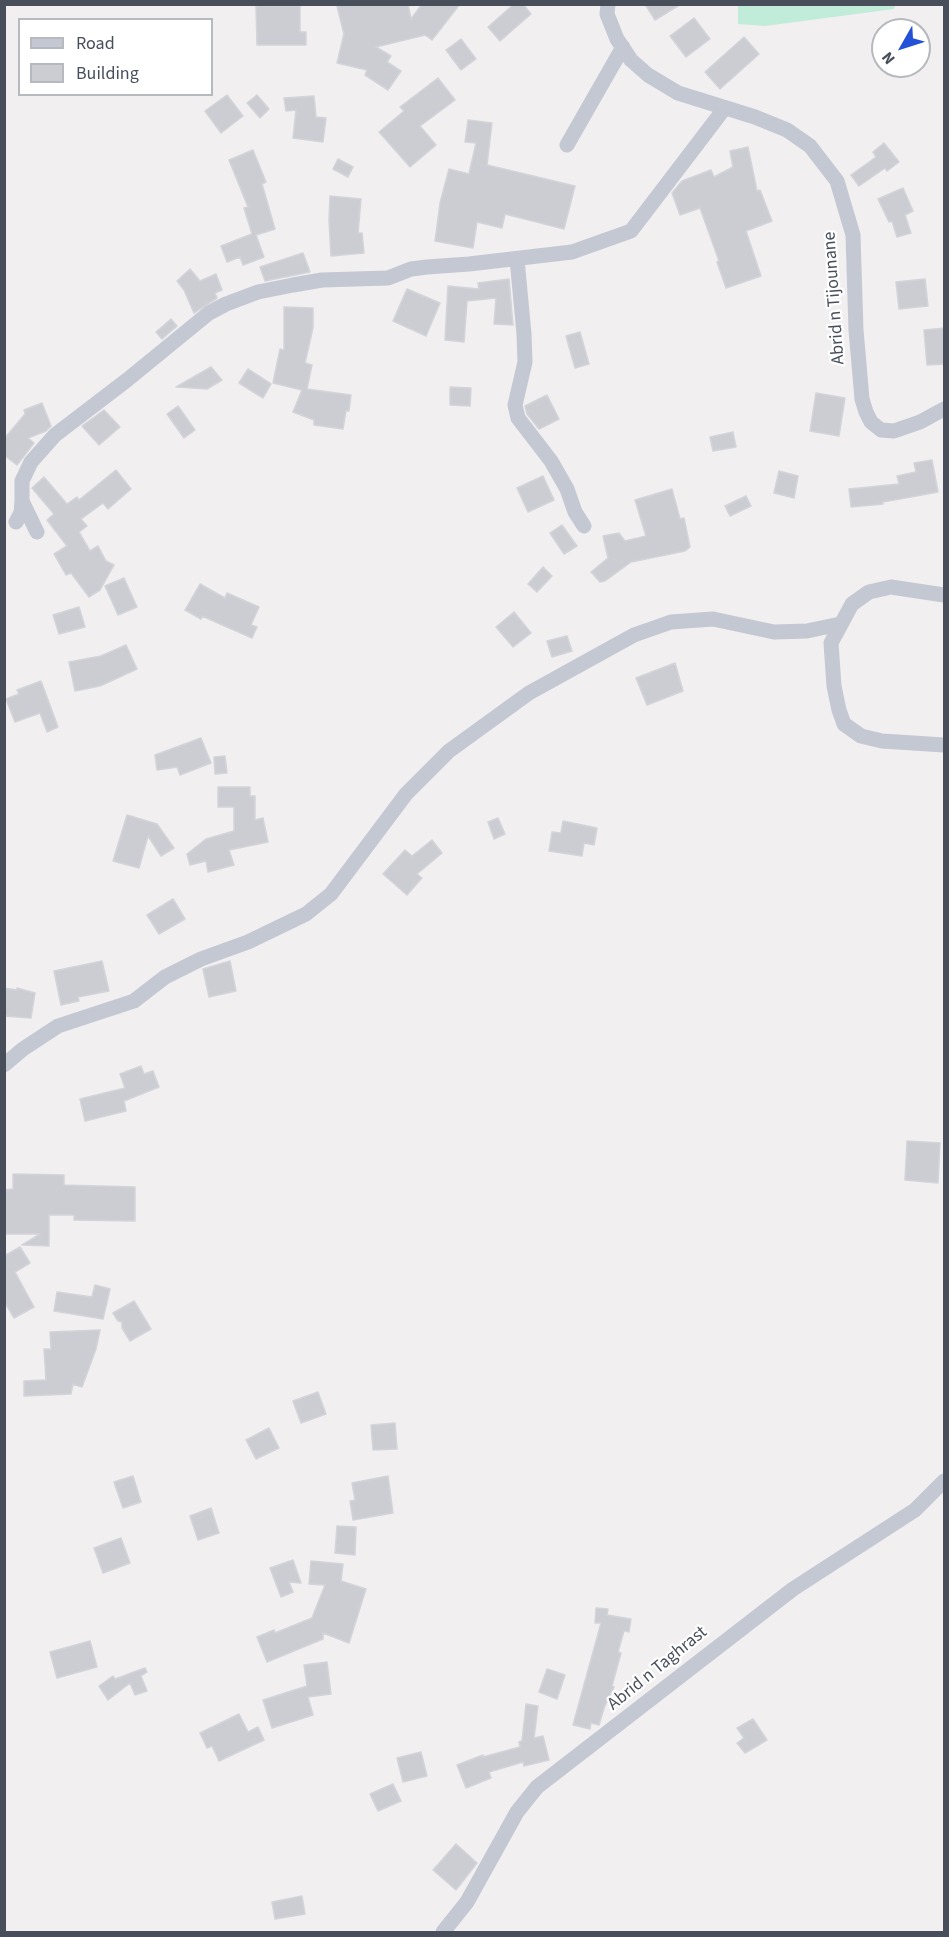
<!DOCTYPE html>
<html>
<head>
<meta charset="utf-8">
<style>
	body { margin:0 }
	#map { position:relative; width:949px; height:1937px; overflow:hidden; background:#f1efef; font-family:"Source Sans 3",sans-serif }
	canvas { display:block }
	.frame { position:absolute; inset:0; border:6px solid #484f5b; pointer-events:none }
	.legend { position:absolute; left:18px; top:18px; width:195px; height:78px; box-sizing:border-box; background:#fff; border:2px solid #b6b9bd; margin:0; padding:8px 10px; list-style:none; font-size:18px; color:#484f5b }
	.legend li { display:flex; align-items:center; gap:12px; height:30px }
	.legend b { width:30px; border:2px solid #b6b9bd }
	.north { position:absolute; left:871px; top:18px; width:60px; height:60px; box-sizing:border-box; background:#fff; border:2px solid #b6b9bd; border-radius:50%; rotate:231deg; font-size:16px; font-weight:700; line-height:24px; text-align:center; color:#484f5b }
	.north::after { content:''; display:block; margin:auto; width:21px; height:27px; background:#2452d6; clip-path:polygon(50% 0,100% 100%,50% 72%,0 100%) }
</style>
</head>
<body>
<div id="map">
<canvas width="949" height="1937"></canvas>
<div class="frame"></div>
<ul class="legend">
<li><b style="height:8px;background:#c3c8d3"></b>Road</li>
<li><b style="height:16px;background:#cccdd3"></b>Building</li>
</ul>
<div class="north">N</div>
</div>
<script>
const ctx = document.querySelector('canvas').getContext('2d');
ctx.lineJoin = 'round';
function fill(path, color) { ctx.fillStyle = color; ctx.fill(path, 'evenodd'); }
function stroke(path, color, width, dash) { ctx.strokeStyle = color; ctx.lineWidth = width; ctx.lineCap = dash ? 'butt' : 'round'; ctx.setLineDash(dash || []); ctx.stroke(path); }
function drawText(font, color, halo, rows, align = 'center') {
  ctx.font = font + ' "Source Sans 3",sans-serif'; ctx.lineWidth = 4.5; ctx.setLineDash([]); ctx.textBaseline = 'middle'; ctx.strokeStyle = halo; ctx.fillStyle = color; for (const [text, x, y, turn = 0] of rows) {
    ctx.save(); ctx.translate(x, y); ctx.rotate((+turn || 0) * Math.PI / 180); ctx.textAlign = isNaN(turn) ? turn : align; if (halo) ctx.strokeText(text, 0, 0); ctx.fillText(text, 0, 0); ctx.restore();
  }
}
fill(new Path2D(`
	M738,5V4L895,5L894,9L765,26L738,24Z`), '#c0ecd9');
const building = new Path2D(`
	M344,4H408L411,19L422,4H460L432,40L425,35L376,47L391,56L387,62L401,71L388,90L365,75L367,70L337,63L344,34L337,6Z
	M514,4H523L531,14L500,41L488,27Z
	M645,4H681L655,20Z
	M256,6H300V32H306V45H257Z
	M694,18L710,39L686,57L670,36Z
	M744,37L759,54L720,89L705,72Z
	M461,39L476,59L461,70L446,50Z
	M438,78L455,100L420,126L436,145L410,167L379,132L404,111L400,107Z
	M227,95L243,116L221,133L205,111Z
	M257,95L269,109L260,118L247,103Z
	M314,96L316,117L326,118L323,142L293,138L296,110L286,111L284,98Z
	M468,120L492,123L487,165L575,186L564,229L505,214L502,228L477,222L473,248L435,241L440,203L449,169L469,174L476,143L465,142Z
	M884,143L899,162L887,171L885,168L859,186L851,175L876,157L873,152Z
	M748,147L757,191L760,190L772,221L746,231L761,276L726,288L717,262L719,261L700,208L680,215L672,193L682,181L711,170L714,177L733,167L730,151Z
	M253,150L266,182L262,184L275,229L256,235L264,257L243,265L240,257L227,262L221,246L252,234L244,208L248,207L229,160Z
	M338,159L353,167L348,177L333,169Z
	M903,188L913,211L905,215L911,233L897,237L892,221L889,222L878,199Z
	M330,196L361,199L358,233H362L364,253L331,256L329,220Z
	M303,253L310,272L265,281L260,267Z
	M190,269L200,281L216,274L222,290L215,293L217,298L194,313L184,290L177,281Z
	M509,279L513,325L494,324L496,298L467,301L464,342L445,340L448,286L479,289L478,283Z
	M925,279L928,306L899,309L896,282Z
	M407,289L440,303L426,336L393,321Z
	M284,307L313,308V328L305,363L312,365L307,389L351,395L349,411H346L343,429L314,425V420L293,412L302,390L273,383L280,349L284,350Z
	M171,319L177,326L162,339L156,332Z
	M945,328V364L927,365L924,330Z
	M580,332L589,364L575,368L566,336Z
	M211,367L222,380L207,389L176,387Z
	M248,369L271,384L263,398L239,383Z
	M450,387L471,388L470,406L450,405Z
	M816,393L845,398L839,436L810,431Z
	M547,395L559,419L539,429L527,414L525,406Z
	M42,403L51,426L46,431L28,438L34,443L17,465L4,455V439L25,414L24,410Z
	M178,406L195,430L184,438L167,414Z
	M104,410L120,427L99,445L82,426Z
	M733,432L736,447L713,451L710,437Z
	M932,460L938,492L883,502V504L851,507L849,489L899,484L897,476L916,472L914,463Z
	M116,470L131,489L108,509L103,503L81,519L87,526L79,532L90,551L98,546L106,561L114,565L100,590L89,597L71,573L66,575L54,554L67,546L47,520L54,514L32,488L44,477L67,504L77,497L79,500Z
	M779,471L798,476L794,498L774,493Z
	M543,476L554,500L528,512L517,488Z
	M672,489L680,519L684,518L690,547L685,551L631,562L605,581L600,582L591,572L608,558L603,536L619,533L625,541L646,536L635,500Z
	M746,496L751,506L730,516L725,506Z
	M562,525L577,546L564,554L550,533Z
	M543,567L552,576L537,592L528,584Z
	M124,578L137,607L118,615L105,586Z
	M200,584L225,598L227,593L259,607L251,625L257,627L252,638L202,616L201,619L185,610Z
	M79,607L85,627L59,634L53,615Z
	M514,612L531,633L513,647L496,627Z
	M567,636L572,651L552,657L547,641Z
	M126,645L137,669L100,686L75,691L69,662L101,656Z
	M675,663L683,691L647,705L636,678Z
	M41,681L58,727L47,732L40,713L15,722L6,699L19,694L17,690Z
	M201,738L211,763L180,775L177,767L157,770L155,755Z
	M225,756L227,773L215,774L214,757Z
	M218,787H250V796H255V820L263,818L268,842L229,850L234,865L208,872L206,861L190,865L187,854L206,839L234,831V807H218Z
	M127,815L157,824L174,848L161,856L148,836L139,868L113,861Z
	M498,818L505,834L494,839L488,822Z
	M563,821L597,828L594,845L584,843L582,856L549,851L552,832L561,833Z
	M432,840L442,853L417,874L422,878L407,895L383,874L405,850L412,856Z
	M173,899L185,919L159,934L147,915Z
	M102,961L109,991L78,997L79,1001L61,1005L54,971Z
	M230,961L236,991L209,997L203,969Z
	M4,988L17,990V988L35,993L31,1018L4,1016Z
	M141,1066L144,1074L153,1071L159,1087L124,1101L126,1111L85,1121L80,1099L125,1088L120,1074Z
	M907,1141L940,1143L938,1183L905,1180Z
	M13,1174L64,1175V1185L135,1187V1221L74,1220V1215H49V1246L22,1245L40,1234H4V1190L13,1189Z
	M20,1247L30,1263L15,1272L34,1307L14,1318L4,1301V1252L6,1255Z
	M95,1285L110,1289L103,1319L54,1311L57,1292L92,1297Z
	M134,1301L151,1329L130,1341L122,1328V1322L118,1321L113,1313Z
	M100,1330L96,1349L82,1387L73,1384L71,1394L24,1396V1381L46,1380L44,1349H51L50,1332Z
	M318,1392L326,1414L301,1423L293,1401Z
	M395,1423L397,1449L373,1450L371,1425Z
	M269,1428L279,1448L256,1459L246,1440Z
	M133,1476L141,1502L123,1508L114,1482Z
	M388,1476L393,1513L353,1520L350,1501L355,1500L352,1483Z
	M211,1508L219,1533L198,1540L190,1516Z
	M337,1526L356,1527L355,1555L335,1553Z
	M121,1538L130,1563L103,1573L94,1548Z
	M293,1560L301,1583L289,1582L293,1592L281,1597L270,1568Z
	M311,1561L343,1564L341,1581L366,1589L349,1643L323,1633V1639L267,1662L257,1637L274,1630L275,1633L312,1618L325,1585L309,1584Z
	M596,1608L608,1609L607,1615L631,1619L629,1632L624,1631L618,1652L621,1653L612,1686L614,1687L604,1708L599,1725L591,1723L590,1729L573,1725L601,1623H595Z
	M90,1641L97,1667L57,1678L50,1652Z
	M327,1662L331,1694L308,1697L313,1715L272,1728L263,1700L307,1686L304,1665Z
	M145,1668L147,1672L141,1676L147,1691L135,1695L130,1683L108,1700L99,1686L113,1676L115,1679Z
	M547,1669L565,1675L557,1699L539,1692Z
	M526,1704L538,1706L534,1738L543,1736L549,1760L524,1766L523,1762L489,1772L491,1778L466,1788L457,1765L483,1755V1757L520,1747L519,1742L522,1741Z
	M239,1714L248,1732L258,1727L264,1740L219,1761L212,1746L207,1748L200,1733Z
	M753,1719L767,1740L745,1753L737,1743L744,1738L737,1728Z
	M421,1752L427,1776L403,1782L397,1758Z
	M393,1784L401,1801L378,1811L370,1794Z
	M456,1844L477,1863L456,1890L433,1870Z
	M302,1896L305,1914L275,1919L272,1902Z`);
fill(building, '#cccdd3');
stroke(building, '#d3d4da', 1.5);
stroke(new Path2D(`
	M608,4L607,14L617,39L631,60L648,75L678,93L755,117L787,130L810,146L837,181L853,235L856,330L862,399L866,412L871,422L881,430L894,431L920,422L944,409
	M567,145L623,47
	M517,259L524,334L525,362L515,405L518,418L551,461L567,489L575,512L584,526
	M16,522L21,513L22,501
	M37,532L22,501V481L31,462L55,435L127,380L209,313L226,304L258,292L293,285L322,280L388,278L411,269L427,267L469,264L572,252L631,231L724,109
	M944,595L891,587L869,592L852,604L831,643L834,686L839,710L844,724L861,736L882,741L944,745
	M4,1065L23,1049L58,1026L134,1001L165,977L201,959L248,942L306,914L331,894L406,794L449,751L529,693L634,635L671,622L713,619L774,632L807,631L840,624
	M443,1932L467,1902L517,1812L537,1787L793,1589L915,1510L944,1481`), '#c3c8d3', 15);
drawText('18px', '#484f5b', '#fff', [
	["Abrid n Tijounane",835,298,-94],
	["Abrid n Taghrast",658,1669,-39]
]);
</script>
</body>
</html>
